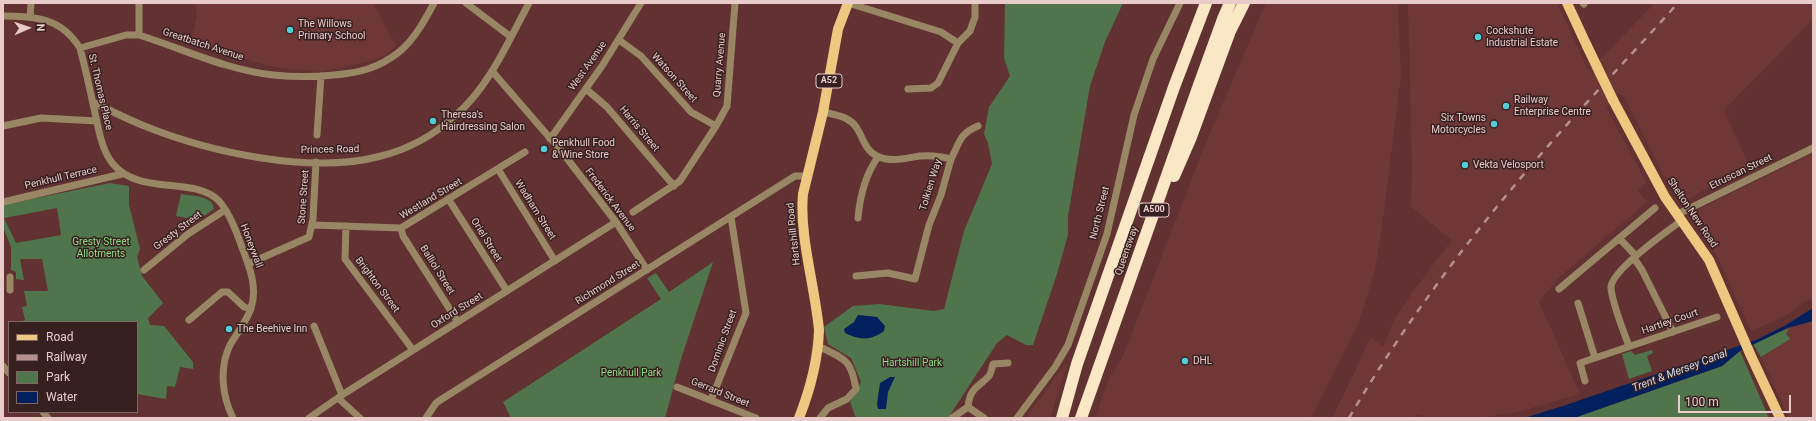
<!DOCTYPE html>
<html>
<head>
<meta charset="utf-8">
<style>
	body { margin:0 }
	#map { position:relative; width:1816px; height:421px; overflow:hidden; background:#613231; font-family:Roboto,sans-serif }
	canvas { display:block }
	.frame { position:absolute; inset:0; border:4px solid #e9cbc9; pointer-events:none }
	.legend { position:absolute; left:8px; top:321px; width:130px; height:92px; box-sizing:border-box; background:#372120; border:1px solid #7e6564; margin:0; padding:5px 7px; list-style:none; font-size:12px; color:#e9cbc9 }
	.legend li { display:flex; align-items:center; gap:8px; height:20px }
	.legend b { width:20px; border:1px solid #7e6564 }
	.north { position:absolute; left:8px; top:8px; width:40px; height:40px; -webkit-text-stroke:3px #372120; paint-order:stroke; rotate:88deg; font-size:11px; font-weight:700; line-height:16px; text-align:center; color:#e9cbc9 }
	.north::after { content:''; display:block; margin:auto; width:14px; height:18px; background:#e9cbc9; clip-path:polygon(50% 0,100% 100%,50% 72%,0 100%) }
	.scale { position:absolute; left:1678px; top:395px; width:113px; height:18px; box-sizing:border-box; border:2px solid #e9cbc9; border-top:0; padding-left:5px; font-size:12px; line-height:14px; white-space:nowrap; color:#e9cbc9; -webkit-text-stroke:3px #372120; paint-order:stroke }
</style>
</head>
<body>
<div id="map">
<canvas width="1816" height="421"></canvas>
<div class="frame"></div>
<ul class="legend">
<li><b style="height:5px;background:#eec881"></b>Road</li>
<li><b style="height:5px;background:#b4908e"></b>Railway</li>
<li><b style="height:11px;background:#50754c"></b>Park</li>
<li><b style="height:11px;background:#03205e"></b>Water</li>
</ul>
<div class="north">N</div>
<div class="scale">100 m</div>
</div>
<script>
const ctx = document.querySelector('canvas').getContext('2d');
ctx.lineJoin = 'round';
function fill(path, color) { ctx.fillStyle = color; ctx.fill(path, 'evenodd'); }
function stroke(path, color, width, dash) { ctx.strokeStyle = color; ctx.lineWidth = width; ctx.lineCap = dash ? 'butt' : 'round'; ctx.setLineDash(dash || []); ctx.stroke(path); }
function drawText(font, color, halo, rows, align = 'center') {
  ctx.font = font + ' Roboto,sans-serif'; ctx.lineWidth = 3; ctx.setLineDash([]); ctx.textBaseline = 'middle'; ctx.strokeStyle = halo; ctx.fillStyle = color; for (const [text, x, y, turn = 0] of rows) {
    ctx.save(); ctx.translate(x, y); ctx.rotate((+turn || 0) * Math.PI / 180); ctx.textAlign = isNaN(turn) ? turn : align; if (halo) ctx.strokeText(text, 0, 0); ctx.fillText(text, 0, 0); ctx.restore();
  }
}
fill(new Path2D(`
	M196,3H373L396,46L386,55L367,62L320,72L274,67L190,44L197,17Z
	M1266,3H1398L1401,75L1382,227L1375,270L1359,322L1311,418H1095L1108,381L1123,356L1209,135Z
	M1408,3H1557L1589,71L1655,3H1813V19L1724,110L1750,168L1729,175L1687,200L1663,175L1625,98L1619,93L1606,107L1646,182L1638,190L1647,202L1557,279L1539,302L1580,394L1517,412L1478,418H1427L1418,414L1414,418H1332L1358,365L1370,338L1383,346L1395,319L1412,293L1452,240L1411,207L1412,170Z
	M1813,153V298L1805,301L1785,316L1751,331L1715,252L1693,218V212Z
	M1813,321V418H1789L1761,357L1789,339L1786,334L1789,328Z
	M1065,364L1067,365L1050,418H1026Z`), '#6f3837');
fill(new Path2D(`
	M1005,3H1123L1105,42L1090,86L1068,216V235L1056,277L1033,345H1026L1007,335L997,343L948,418H856L850,402L861,382L851,358L828,344L824,327L853,306L879,304L934,311L944,309L964,231L992,164L988,143L984,134L989,107L1010,76L1004,58Z
	M110,183L129,186V205L140,249L137,257L142,276L163,303L148,318L150,325L164,326L193,362V369L180,367L175,387L167,386L166,399L137,394V322H19L25,320L22,307L27,306L24,291H48L42,259H20L24,280L16,279V272L11,270V247L3,227V205ZM57,208L61,235L16,243L4,218Z
	M181,194C191,196 213,195 214,209L198,220L176,216Z
	M713,262L681,359L665,418H511L503,402L661,299L647,278L656,273L669,292Z
	M1789,328L1786,334L1790,339L1761,357L1753,344Z
	M1652,350L1653,353L1647,356L1652,371L1629,379L1622,354L1631,351L1635,355Z
	M1740,351L1769,418H1574L1722,366Z`), '#50754c');
fill(new Path2D(`
	M1813,308V321L1787,328L1740,351L1722,366L1574,418H1524L1563,406L1756,340L1786,325Z
	M858,315L877,317L885,326L884,331C871,341 859,340 845,333L844,329L854,322Z
	M890,377H895L888,392L886,409H878L877,404L880,383Z`), '#03205e');
stroke(new Path2D(`
	M466,3L511,37
	M848,3L941,32L958,43
	M1583,3L1584,4
	M3,16C37,17 60,17 80,48C85,67 89,85 93,104C98,124 100,148 113,164C139,196 196,176 219,201C232,215 241,245 248,264C253,278 256,294 251,308C247,321 237,333 230,345C219,368 222,396 233,418
	M30,17L31,3
	M139,35V3
	M619,40L641,56L691,112L716,126
	M80,48L126,35H139C183,49 227,70 273,75C293,77 314,77 334,75C359,73 379,68 399,52C414,40 425,20 434,3
	M492,71L562,152L616,222L647,270
	M586,89L607,107L674,186
	M908,89L931,88L938,83L958,43L970,31L975,17V3
	M93,102C109,110 125,118 142,125C208,152 311,175 381,156C409,149 434,135 455,116C489,87 508,42 529,3
	M823,112C831,114 841,115 847,119C863,127 861,149 877,156C891,163 906,158 920,156C931,155 941,156 951,159L941,195L929,225L915,279L888,273L856,276
	M3,126L41,118L97,121
	M317,135L321,76
	M550,139L602,66L641,3
	M951,159C960,142 959,134 978,126
	M498,169L555,261
	M449,200L507,291
	M3,202L122,174
	M633,212L680,181L716,126L727,106L735,3
	M1678,214L1813,148
	M858,218C860,196 865,175 878,157
	M313,225L401,228L525,152
	M346,226L345,259L413,350
	M401,228L403,236L458,322
	M1619,238L1636,256
	M1634,258L1642,270L1673,332
	M248,264L309,237L313,219L316,162
	M144,270L188,234L225,210
	M1559,289L1655,208
	M10,290V277
	M1578,303L1595,358
	M189,320L222,292H228L244,307L251,309
	M314,326L342,395
	M818,346C844,359 851,358 856,389L847,399L828,408L820,418
	M1629,346C1624,333 1611,299 1611,287C1612,270 1666,232 1681,221
	M3,366L9,373
	M1585,381L1580,363L1717,317
	M677,387L756,418
	M338,398L360,418
	M711,400L746,313L731,217
	M968,407C970,387 978,388 989,376C991,373 992,368 993,364L1008,363
	M968,407L984,418
	M43,412L48,418
	M309,418L342,395L616,222
	M426,418L436,403L442,399L795,176H806
	M952,418L968,407
	M1017,418L1055,367L1068,345L1107,234L1134,115L1153,59L1180,3`), '#988664', 7);
stroke(new Path2D(`
	M1567,3L1587,46
	M1613,100L1665,197L1709,260L1751,356L1780,418
	M799,418C810,390 818,360 819,330C815,287 799,235 803,194L823,112L838,29L848,3`), '#eec881', 10);
stroke(new Path2D(`
	M1174,176L1191,137L1230,31L1244,3
	M1062,418L1077,364L1174,87L1206,3
	M1081,418L1199,85L1223,19L1230,3`), '#f9e7c6', 12);
stroke(new Path2D(`
	M1349,418C1397,336 1453,259 1514,186C1566,123 1623,64 1678,3`), '#b4908e', 2.5, [7, 7]);
stroke(new Path2D(`
	M1587,46L1613,100`), '#eec881', 10);
for (const [x, y, r, color] of [
	[290,30,4,"#52ccd5"],
	[1478,37,4,"#52ccd5"],
	[1506,106,4,"#52ccd5"],
	[433,121,4,"#52ccd5"],
	[1494,124,4,"#52ccd5"],
	[544,149,4,"#52ccd5"],
	[1465,165,4,"#52ccd5"],
	[229,329,4,"#52ccd5"],
	[1185,361,4,"#52ccd5"]
]) { const dot = new Path2D(); dot.arc(x, y, r, 0, 2 * Math.PI); ctx.fillStyle = color; ctx.fill(dot); stroke(dot, '#372120', 1.5); }
for (const [x, y, w] of [
	[829,81,26],
	[1154,210,30]
]) { const box = new Path2D(); box.roundRect(x - w / 2, y - 7, w, 14, 3); ctx.fillStyle = '#372120'; ctx.fill(box); stroke(box, '#e9cbc9', 1); }
drawText('bold 9px', '#e9cbc9', null, [
	["A52",829,81],
	["A500",1154,210]
]);
drawText('10px', '#e9cbc9', '#372120', [
	["The Willows",298,24],
	["Primary School",298,36],
	["Cockshute",1486,31],
	["Industrial Estate",1486,43],
	["Railway",1514,100],
	["Enterprise Centre",1514,112],
	["Theresa's",441,115],
	["Hairdressing Salon",441,127],
	["Six Towns",1486,118,"right"],
	["Motorcycles",1486,130,"right"],
	["Penkhull Food",552,143],
	["& Wine Store",552,155],
	["Vekta Velosport",1473,165],
	["The Beehive Inn",237,329],
	["DHL",1193,361]
], 'left');
drawText('10px', '#e9cbc9', '#372120', [
	["Greatbatch Avenue",203,45,18],
	["Quarry Avenue",720,65,-85],
	["West Avenue",588,66,-55],
	["Watson Street",674,78,48],
	["St. Thomas Place",100,92,77],
	["Harris Street",639,129,50],
	["Princes Road",330,150,-1],
	["Etruscan Street",1741,172,-26],
	["Penkhull Terrace",61,178,-13],
	["Tolkien Way",931,185,-73],
	["Stone Street",304,197,-86],
	["Westland Street",431,199,-31],
	["Frederick Avenue",610,200,53],
	["Wadham Street",535,210,58],
	["North Street",1100,213,-76],
	["Shelton New Road",1692,213,56],
	["Gresty Street",178,231,-37],
	["Hartshill Road",794,234,-96],
	["Oriel Street",486,240,58],
	["Honeywall",251,246,69],
	["Queensway",1127,251,-71],
	["Balliol Street",437,270,58],
	["Richmond Street",608,283,-32],
	["Brighton Street",377,285,53],
	["Oxford Street",457,311,-32],
	["Hartley Court",1670,322,-19],
	["Dominic Street",723,341,-70],
	["Gerrard Street",720,393,22]
]);
drawText('10px', '#8cde84', '#372120', [
	["Gresty Street",101,242],
	["Allotments",101,254],
	["Hartshill Park",912,363],
	["Penkhull Park",631,373]
]);
drawText('italic 11px', '#ced9ec', '#372120', [
	["Trent & Mersey Canal",1680,371,-21]
]);
</script>
</body>
</html>
